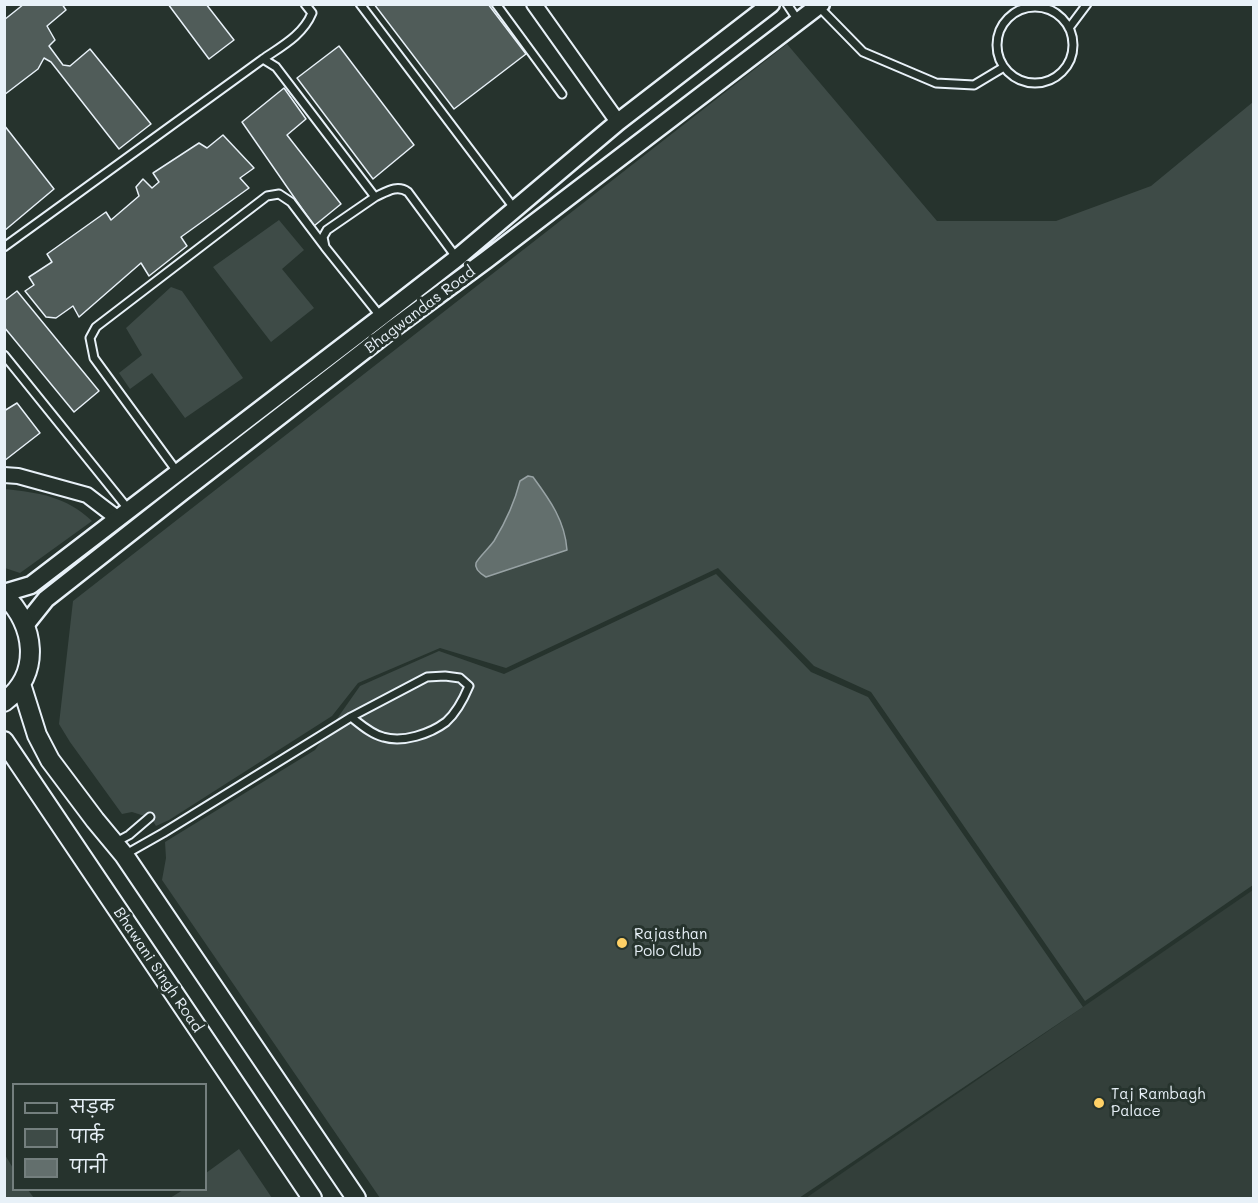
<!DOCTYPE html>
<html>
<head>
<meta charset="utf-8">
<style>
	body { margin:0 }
	#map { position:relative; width:1258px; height:1203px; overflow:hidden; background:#26332d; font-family:Mali,"Playpen Sans Deva",sans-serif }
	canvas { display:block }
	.frame { position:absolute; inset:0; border:6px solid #e8f1f8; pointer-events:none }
	.legend { position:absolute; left:12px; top:1083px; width:195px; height:108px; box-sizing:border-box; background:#26332d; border:2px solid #747f7e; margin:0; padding:8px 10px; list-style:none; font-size:18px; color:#e8f1f8 }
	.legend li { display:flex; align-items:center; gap:12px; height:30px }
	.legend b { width:30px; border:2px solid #747f7e }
</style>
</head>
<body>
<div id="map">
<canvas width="1258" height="1203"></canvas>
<div class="frame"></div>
<ul class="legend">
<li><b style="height:8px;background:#26332d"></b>सड़क</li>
<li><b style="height:16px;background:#3e4b47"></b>पार्क</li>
<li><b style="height:16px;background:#636f6d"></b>पानी</li>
</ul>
</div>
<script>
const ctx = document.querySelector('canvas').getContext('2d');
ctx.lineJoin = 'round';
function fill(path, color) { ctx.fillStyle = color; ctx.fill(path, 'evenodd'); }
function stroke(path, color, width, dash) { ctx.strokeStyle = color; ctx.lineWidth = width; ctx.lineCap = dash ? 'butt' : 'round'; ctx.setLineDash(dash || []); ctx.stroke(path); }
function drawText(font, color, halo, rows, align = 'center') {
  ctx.font = font + ' Mali,sans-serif'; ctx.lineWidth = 6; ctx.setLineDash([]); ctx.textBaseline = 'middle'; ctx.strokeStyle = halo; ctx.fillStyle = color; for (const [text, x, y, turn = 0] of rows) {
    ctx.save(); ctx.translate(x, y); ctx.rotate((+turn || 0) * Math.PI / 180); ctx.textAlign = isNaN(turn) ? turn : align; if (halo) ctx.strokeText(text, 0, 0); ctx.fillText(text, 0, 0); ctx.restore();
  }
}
fill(new Path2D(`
	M1253,890V1198H806L1083,1007Z`), '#333f3a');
fill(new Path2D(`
	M787,44L937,221H1056L1151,186L1253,102V885L1085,1001L871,692L814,666L718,568L506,668L440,648L358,683L332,716L169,820L156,826L151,818L132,812L122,814L70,742L59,724L73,601Z
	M279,220L304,250L282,269L314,308L271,342L213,267Z
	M171,287L182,291L243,378L185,418L152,373L130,389L119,373L142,355L126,328Z
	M5,489C40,493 65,496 92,521L20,573L5,568Z
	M716,574L811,672L868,697L1083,1007L799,1198H380L162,880L166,858L165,842L315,750L360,686L439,651L504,674Z
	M239,1149L272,1198H170L183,1190H206V1173Z
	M5,1155L13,1168L14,1190H28L34,1198H5Z`), '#3e4b47');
const water = new Path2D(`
	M528,476L533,477C550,500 565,521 567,550L486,577C481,574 474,569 476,563C478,558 490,547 494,541C505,523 515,501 520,481Z`);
fill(water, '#636f6d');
stroke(water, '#98a3a5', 1.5);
const building = new Path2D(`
	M24,4H62L66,10L47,26L55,40L49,46L63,65L70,66L90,49L151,124L119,149L51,62L44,58L38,69L4,95V20Z
	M168,4H206L234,40L209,59Z
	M374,4H488L526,54L454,109Z
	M339,46L414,145L373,179L297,78Z
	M284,88L306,119L287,135L341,204L314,226L242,122Z
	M4,125L54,189L4,231Z
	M223,135L254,168L240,178L249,188L181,237L187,246L149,276L141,263L79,317L73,306L56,318L46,317L25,291L34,285L29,277L52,262L47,254L106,212L111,220L139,196L136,187L143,179L152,188L159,182L153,173L199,143L207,148Z
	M17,291L99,391L74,412L4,327V301Z
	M17,403L40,433L4,461V411Z`);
fill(building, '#505c59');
stroke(building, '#e8f1f8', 1.5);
const service = new Path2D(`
	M360,4L514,208
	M496,4L562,94
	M787,4L799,22
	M997 45a38 38 0 1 1 76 0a38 38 0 1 1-76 0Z
	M819,7L863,52L936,83L974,85L1004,67
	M1069,28L1087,4
	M263,59C282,46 303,35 312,13L305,4
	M375,197L327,230L323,237L325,247L381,317
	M4,247L263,59L276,67L375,197C386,192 397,184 408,192L456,257
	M4,355L129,510
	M178,473L94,358L90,338L96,327L267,196L279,194L291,202L325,247
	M116,842L129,835L150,817
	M126,854L163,833L351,717L427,677L445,676L460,678L469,686C464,698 456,713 446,722C430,734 403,743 383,737C371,734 360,724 351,717`);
const minor = new Path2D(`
	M534,4L618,122
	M4,475L18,476L87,495L117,518`);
const tertiary = new Path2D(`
	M4,593L31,585L381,317L457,258L618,122L771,4
	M26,624L46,599L182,492L391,330L486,260L821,4`);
const secondary = new Path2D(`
	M4,595C35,624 42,674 4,702
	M21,684L37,735L50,760L95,820L124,855L356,1198
	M4,741L312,1198`);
stroke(service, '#e8f1f8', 11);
stroke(minor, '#e8f1f8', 18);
stroke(tertiary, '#e8f1f8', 21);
stroke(secondary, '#e8f1f8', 22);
stroke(service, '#26332d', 7);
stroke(minor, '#26332d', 14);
stroke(tertiary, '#26332d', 16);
stroke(secondary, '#26332d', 18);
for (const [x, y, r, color] of [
	[622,943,6,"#ffd166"],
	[1099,1103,6,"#ffd166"]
]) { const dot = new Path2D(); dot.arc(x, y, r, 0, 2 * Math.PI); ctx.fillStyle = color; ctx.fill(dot); stroke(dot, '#26332d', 2); }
drawText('15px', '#e8f1f8', '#26332d', [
	["Bhagwandas Road",420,310,-37],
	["Bhawani Singh Road",158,970,56]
]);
drawText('15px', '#e8f1f8', '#26332d', [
	["Rajasthan",634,934],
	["Polo Club",634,951],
	["Taj Rambagh",1111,1094],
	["Palace",1111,1111]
], 'left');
</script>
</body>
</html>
